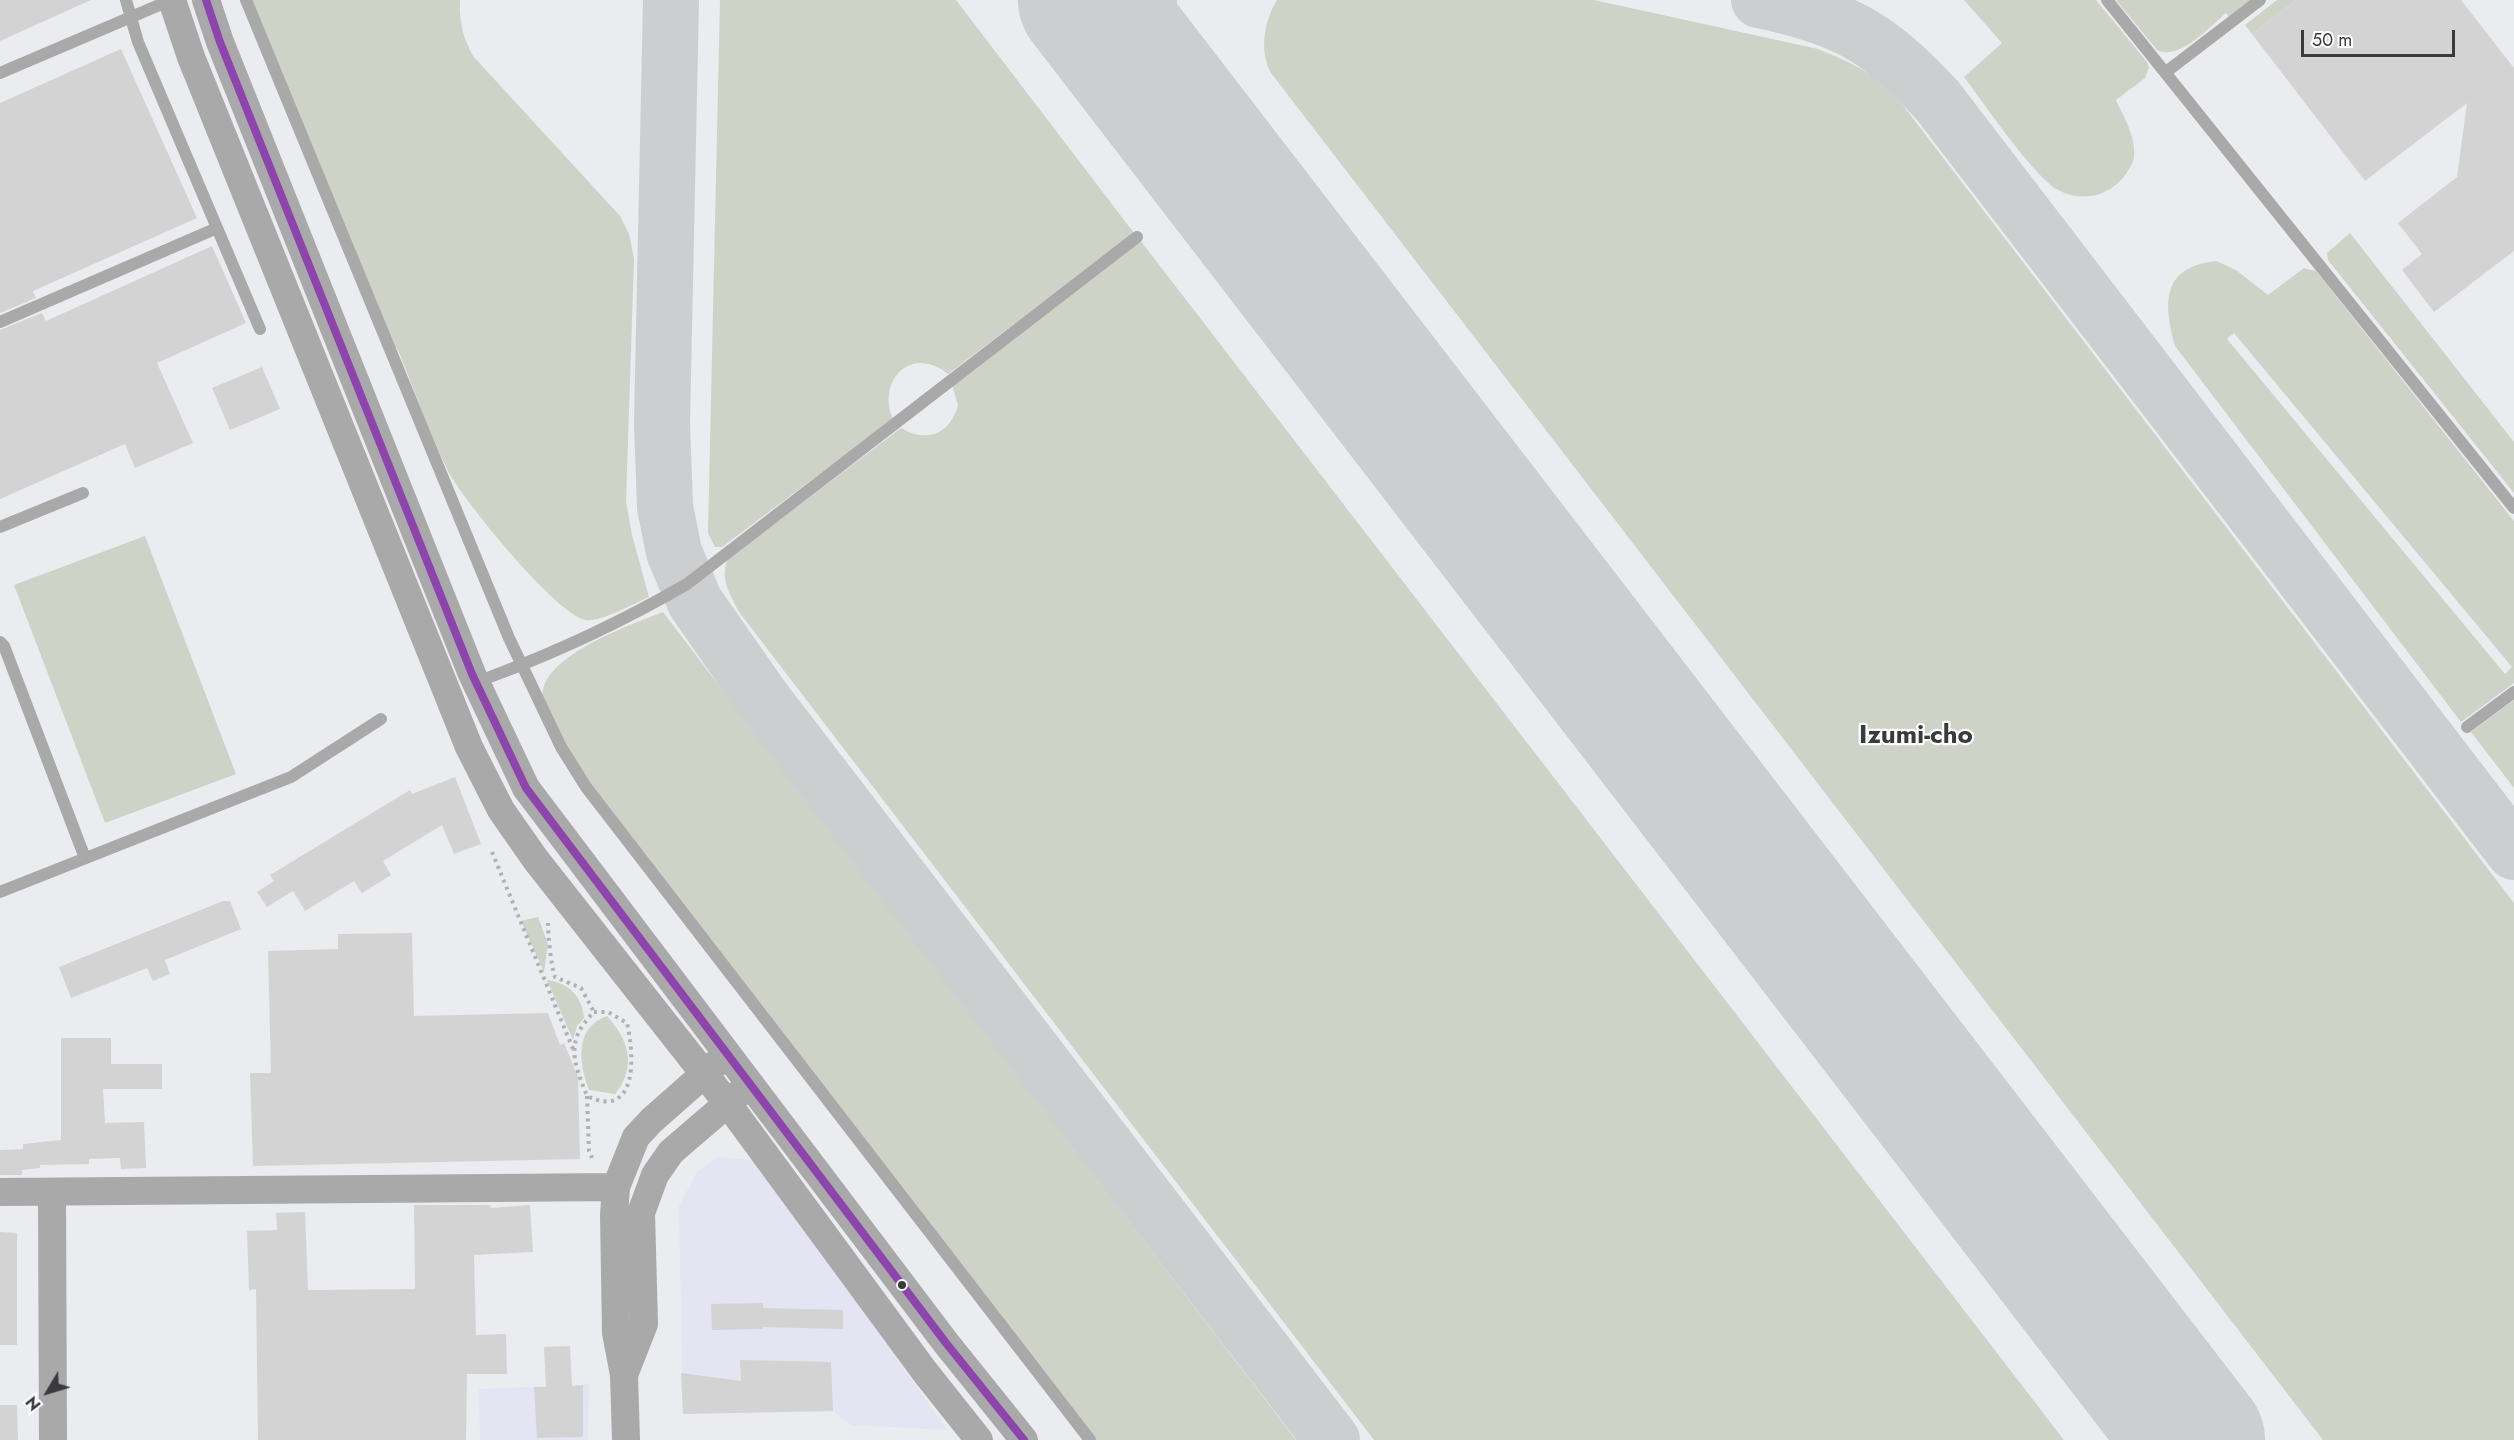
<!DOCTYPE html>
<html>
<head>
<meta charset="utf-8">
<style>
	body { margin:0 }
	#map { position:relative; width:2514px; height:1440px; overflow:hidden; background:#eaecf0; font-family:Jost,sans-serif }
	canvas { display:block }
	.north { position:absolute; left:18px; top:1362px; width:60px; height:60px; -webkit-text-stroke:4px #fff; paint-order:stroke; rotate:232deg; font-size:16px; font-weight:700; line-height:24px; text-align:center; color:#393a3d }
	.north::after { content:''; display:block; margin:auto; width:21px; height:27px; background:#393a3d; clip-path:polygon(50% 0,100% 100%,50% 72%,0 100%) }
	.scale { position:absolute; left:2301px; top:30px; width:154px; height:27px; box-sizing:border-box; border:3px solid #393a3d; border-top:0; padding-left:8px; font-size:18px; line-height:21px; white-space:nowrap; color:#393a3d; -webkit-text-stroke:4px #fff; paint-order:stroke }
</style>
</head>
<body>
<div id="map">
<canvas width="2514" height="1440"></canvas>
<div class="north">N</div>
<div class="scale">50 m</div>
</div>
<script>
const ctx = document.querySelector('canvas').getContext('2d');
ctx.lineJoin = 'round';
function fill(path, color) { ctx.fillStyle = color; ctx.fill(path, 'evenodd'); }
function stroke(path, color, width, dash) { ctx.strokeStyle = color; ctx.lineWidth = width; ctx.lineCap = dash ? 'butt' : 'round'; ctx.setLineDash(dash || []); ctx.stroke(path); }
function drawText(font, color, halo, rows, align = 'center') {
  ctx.font = font + ' Jost,sans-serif'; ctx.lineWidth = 4.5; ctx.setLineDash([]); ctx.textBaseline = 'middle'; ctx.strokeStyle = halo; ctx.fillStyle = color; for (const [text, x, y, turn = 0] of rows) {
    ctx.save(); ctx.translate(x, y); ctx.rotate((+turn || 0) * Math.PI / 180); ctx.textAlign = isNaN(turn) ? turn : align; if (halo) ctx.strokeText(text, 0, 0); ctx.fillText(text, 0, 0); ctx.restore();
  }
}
fill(new Path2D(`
	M717,1157L760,1161L947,1430L852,1425L832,1411L683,1414L679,1206L697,1172Z
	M589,1383L588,1440H480L479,1389L583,1385Z`), '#e4e4f3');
fill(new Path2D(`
	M250,0H460C459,21 463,38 473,56L620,216L629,234L634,259L626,501L632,535L649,597C635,603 599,623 585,620C555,613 461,498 447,469C428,430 414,389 398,350L389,340Z
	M720,0H956L1134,233L948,374C912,344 876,380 893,419L722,547H715L708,533Z
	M1277,0H1594L1818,49C1847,61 1873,72 1895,95L2514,903V1440H2323L1271,73C1259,51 1264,21 1277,0Z
	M1964,0H2096L2147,62L2149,68L2145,78L2116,100C2124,118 2136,136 2134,157C2134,161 2131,165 2129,169C2114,195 2085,204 2058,190C2033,176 1984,103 1964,77L2002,43Z
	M2116,0H2256L2231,19L2226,13C2209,27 2180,61 2157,50Z
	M2277,0H2296L2252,34L2245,25Z
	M2350,233L2514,442V493L2328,260L2327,253Z
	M1140,240L2064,1440H1374L739,612C730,594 719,578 728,559L901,428C926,443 950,435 958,405L952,385Z
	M2216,261L2236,270L2268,295L2304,268L2316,271L2514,521V683L2461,722L2175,346C2163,302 2162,267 2216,261ZM2234,333L2512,667L2505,674L2227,339Z
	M145,536L236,774L105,823L14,585Z
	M663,612L1296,1440H1095L595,790C577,764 554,734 544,703C530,659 633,624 663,612Z
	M2514,700V788L2471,732Z
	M538,917L548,944L544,972L521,921Z
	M547,980C569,983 582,996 584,1018L577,1026L573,1040Z
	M607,1016C629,1040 637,1067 615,1094L589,1090C579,1063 574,1028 607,1016Z`), '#cfd2c6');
stroke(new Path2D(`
	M671,0L662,423L665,507L674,552L695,602L762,698L1332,1440
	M1149,0C1141,44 1146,65 1167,104
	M1759,0C1846,19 1876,35 1937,100L2514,852`), '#ccced0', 56);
stroke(new Path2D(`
	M1087,0L2196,1440`), '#ccced0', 138);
fill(new Path2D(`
	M0,0H91L0,41Z
	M2296,0H2461L2514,68V251L2434,312L2402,270L2422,254L2398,223L2457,177L2467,103L2365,181L2252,34Z
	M121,49L197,218L33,291L36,298L0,313V103Z
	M212,246L246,323L157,363L193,443L135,468L125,444L0,499V330L42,313L46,321Z
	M262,367L280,409L230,430L212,388Z
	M455,777L481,844L454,854L442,825L383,861L391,875L362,893L354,881L305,911L293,891L267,907L257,892L274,881L270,875L410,790L412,794Z
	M223,901H230L241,929L165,960L170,974L153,981L147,968L71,998L59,967Z
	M412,933L414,1016L548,1013L560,1045L564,1043L578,1077L580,1159L253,1166L250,1073H271L268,951L338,949V934Z
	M61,1038H111V1064H162V1089H103L105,1123L144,1122L146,1168L121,1169L120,1158L89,1159V1164L40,1165V1168L22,1170V1175H0V1150L23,1149V1144L61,1140Z
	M414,1205H490L491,1208L530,1205L533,1252L474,1255L476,1335L506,1334L507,1374H467L466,1440H258L256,1289L249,1290L247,1231L277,1230L276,1213L305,1212L308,1290L415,1289Z
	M0,1232L17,1233V1345H0Z
	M763,1303V1308L843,1310V1329L763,1327V1329L712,1330L711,1304Z
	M570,1346L572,1386L583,1385V1437L537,1438L534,1387H546L544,1347Z
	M740,1360L831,1362L833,1411L683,1414L681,1373L741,1381Z
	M0,1405H17L18,1440H0Z`), '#d3d3d4');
stroke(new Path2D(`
	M492,852L573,1049
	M548,923C548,935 551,966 555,977L581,988L594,1012
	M594,1012H608L627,1023C634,1053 639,1121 587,1096C573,1061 565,1041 594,1012Z
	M587,1096L589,1151L592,1158`), '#b1b0b2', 4, [3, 4.5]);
stroke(new Path2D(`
	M126,0L138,42L260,329
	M246,0L509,638L561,747L586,787L1090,1440
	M2107,0L2514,508
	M2166,72L2260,0
	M0,73L171,0
	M0,322L217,228
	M0,527L83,493
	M0,642L4,646L85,858
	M490,677C557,652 625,620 687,584L1137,237
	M2467,727L2514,692
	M0,892L291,777L381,719`), '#a9a9a9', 12);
stroke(new Path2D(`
	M172,0L191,57L447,692L469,747L501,810L536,860L728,1104L925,1372L979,1440
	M206,0L220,42L472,674L526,788L946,1343L1024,1440
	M0,1192L616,1187
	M52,1192L53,1440
	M624,1375L644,1324L641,1213L655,1175L671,1152L742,1091
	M626,1440L624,1375L616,1333L614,1215L616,1187L636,1137L652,1120L719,1061`), '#a9a9a9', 28);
stroke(new Path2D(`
	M206,0L220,42L472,674L526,788L946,1343L1024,1440`), '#8e44ad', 8);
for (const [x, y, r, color] of [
	[902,1285,5,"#393a3d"]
]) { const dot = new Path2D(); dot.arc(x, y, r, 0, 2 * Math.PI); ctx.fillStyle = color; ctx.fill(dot); stroke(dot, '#fff', 2); }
drawText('bold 26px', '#393a3d', '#fff', [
	["Izumi-cho",1916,737]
]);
</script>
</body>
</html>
